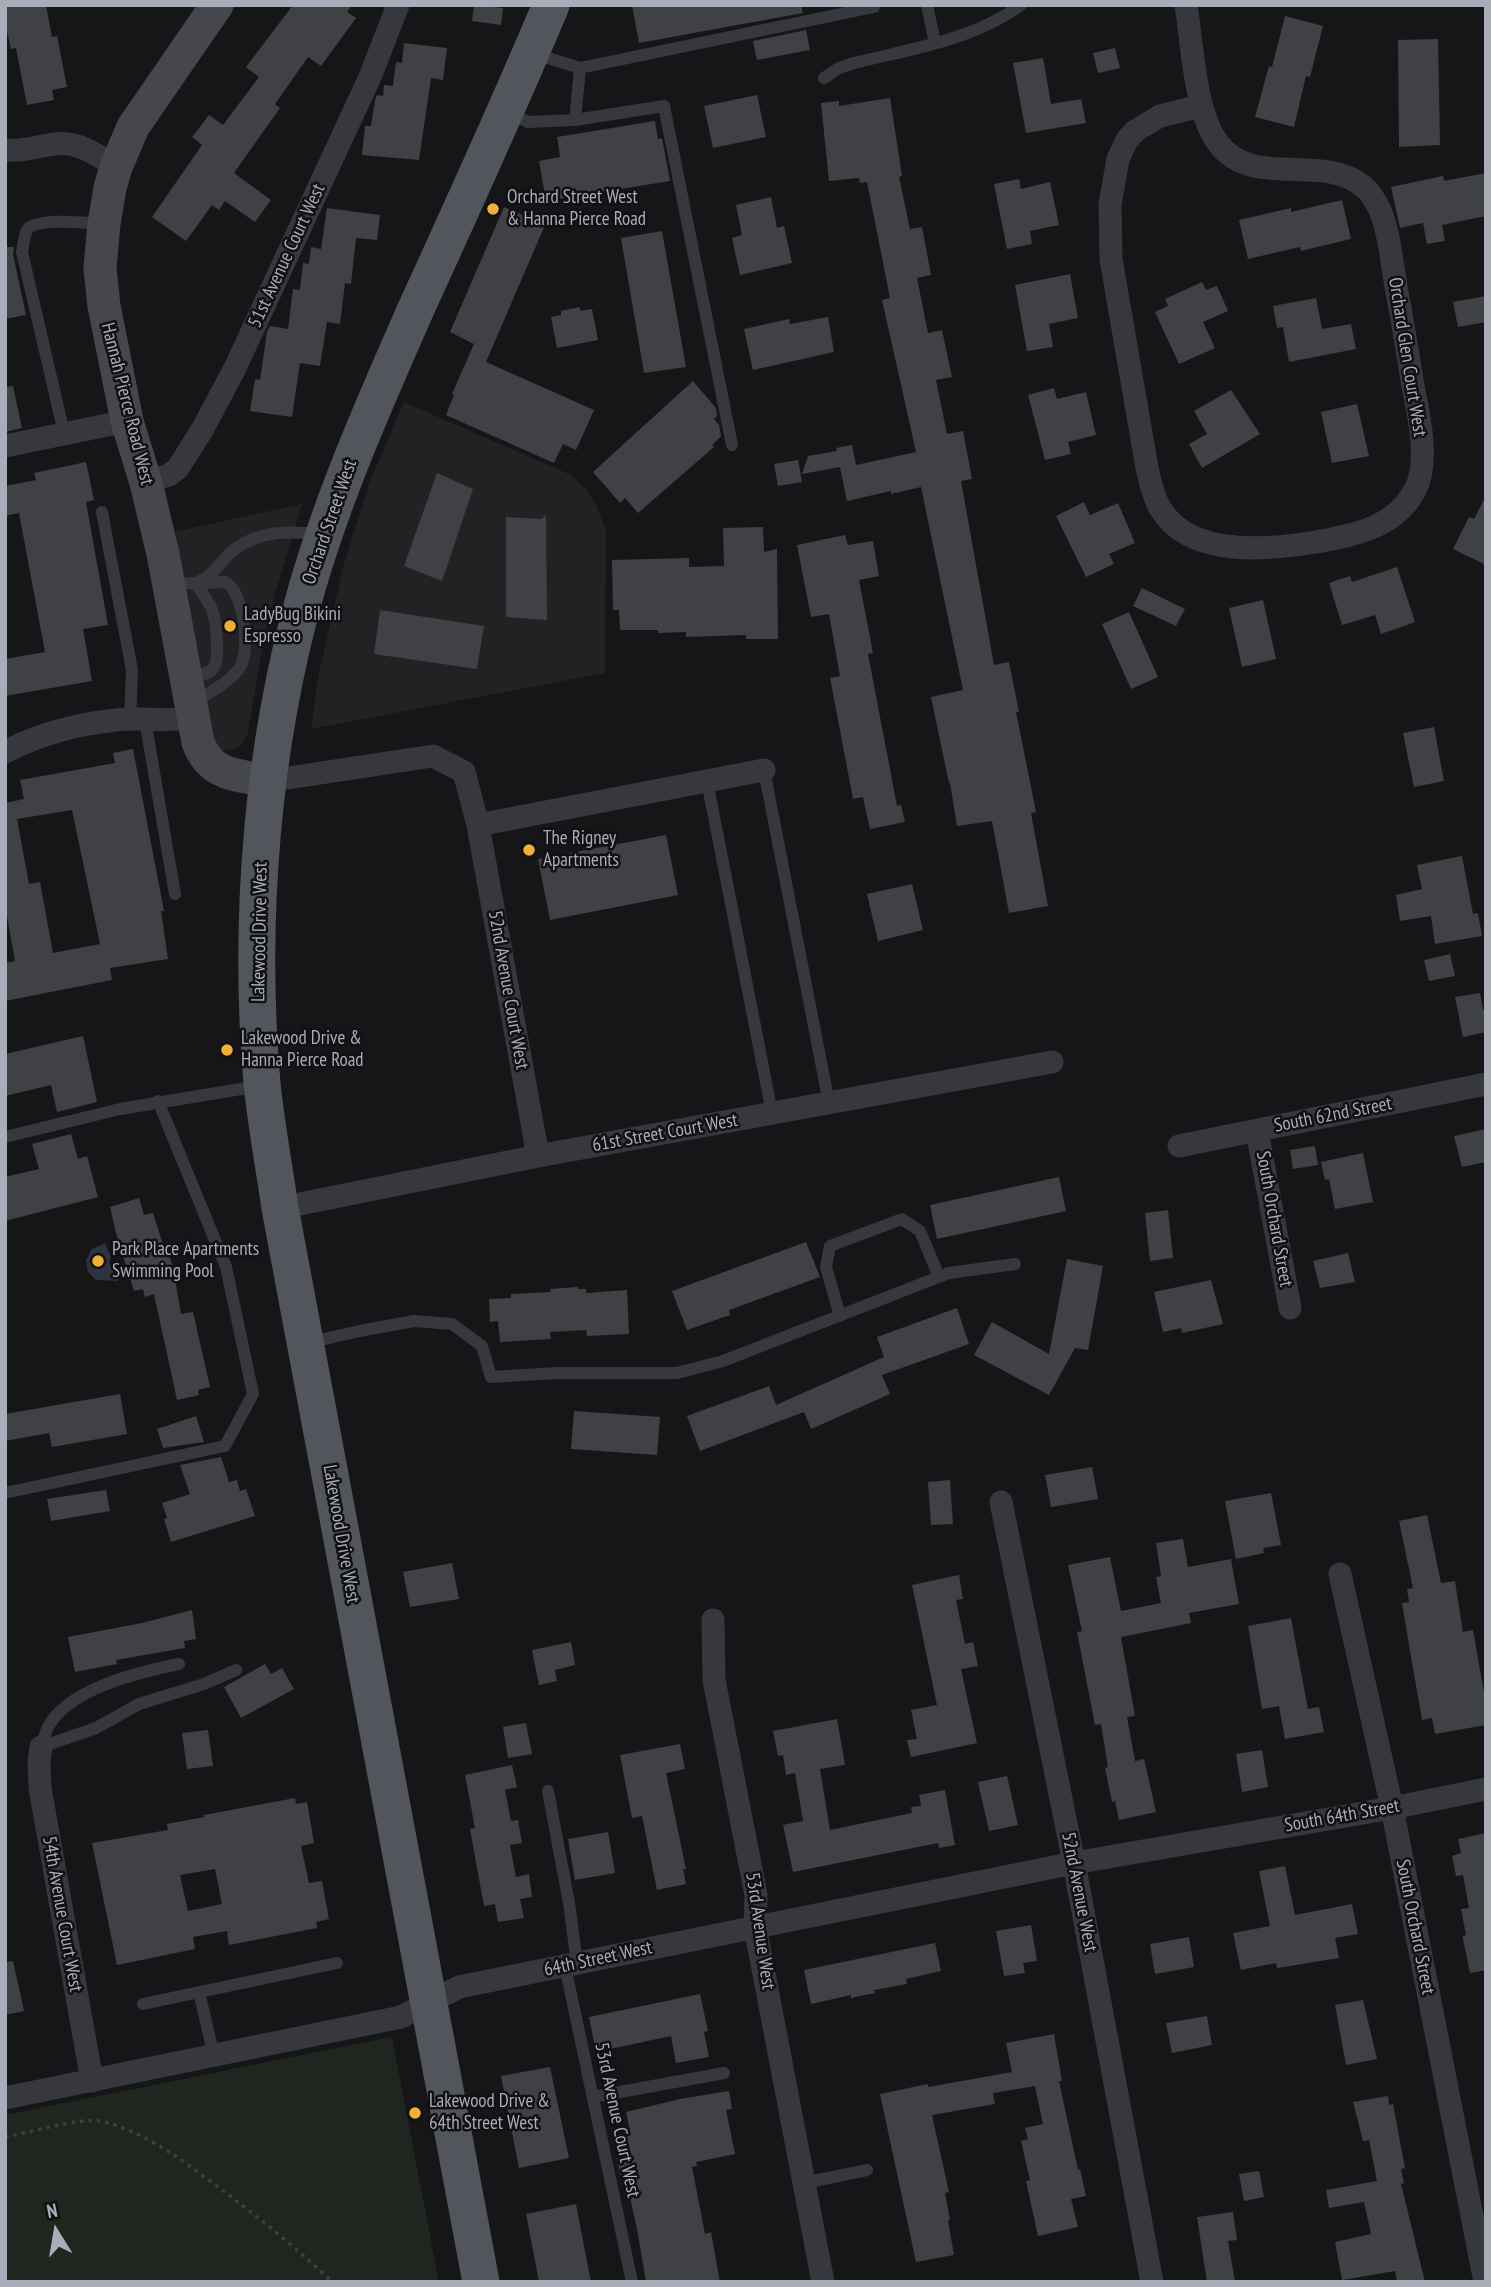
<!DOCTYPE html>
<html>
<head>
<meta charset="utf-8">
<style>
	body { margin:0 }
	#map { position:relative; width:1491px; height:2287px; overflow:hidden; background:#161618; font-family:"PT Sans Narrow",sans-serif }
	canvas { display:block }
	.frame { position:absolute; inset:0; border:7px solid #a8adb8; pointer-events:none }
	.north { position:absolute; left:21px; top:2196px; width:70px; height:70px; -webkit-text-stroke:5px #111113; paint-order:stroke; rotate:349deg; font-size:19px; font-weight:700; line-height:28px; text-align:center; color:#a8adb8 }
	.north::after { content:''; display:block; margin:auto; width:24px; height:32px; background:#a8adb8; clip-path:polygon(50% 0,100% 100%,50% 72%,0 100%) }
</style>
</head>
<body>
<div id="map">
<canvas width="1491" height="2287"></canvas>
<div class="frame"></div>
<div class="north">N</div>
</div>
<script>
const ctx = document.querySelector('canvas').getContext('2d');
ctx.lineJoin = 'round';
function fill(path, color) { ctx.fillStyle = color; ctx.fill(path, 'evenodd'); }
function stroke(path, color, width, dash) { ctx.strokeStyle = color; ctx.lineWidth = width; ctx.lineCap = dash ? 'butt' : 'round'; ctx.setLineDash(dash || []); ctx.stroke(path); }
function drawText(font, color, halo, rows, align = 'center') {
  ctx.font = font + ' "PT Sans Narrow",sans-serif'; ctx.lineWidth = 5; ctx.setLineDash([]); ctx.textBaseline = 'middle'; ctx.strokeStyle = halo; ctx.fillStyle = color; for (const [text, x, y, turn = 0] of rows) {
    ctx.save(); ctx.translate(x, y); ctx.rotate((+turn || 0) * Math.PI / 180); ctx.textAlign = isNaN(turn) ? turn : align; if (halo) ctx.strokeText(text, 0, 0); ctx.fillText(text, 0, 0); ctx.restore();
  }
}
fill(new Path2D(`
	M404,402L571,475L587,490L597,507L606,531L605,673L311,729L319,673L344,564L370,481Z
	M302,504L276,590L265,634L247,736L240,746L235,749L222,750L211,743L173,532Z`), '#222225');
fill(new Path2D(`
	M392,2037L439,2282H5V2115Z`), '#1e261f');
fill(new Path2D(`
	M105,1243L111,1257L109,1263L114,1265L118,1281L96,1280L88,1272L86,1260L92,1249Z`), '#2c353c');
fill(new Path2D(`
	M5,5H46L52,37L57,36L67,87L52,90L54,100L27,105L16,48L11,49L5,22Z
	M293,5H352L347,12L356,18L321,66L308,57L275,104L280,108L234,173L271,200L255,222L225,201L219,210L212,205L186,241L152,217L202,145L192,137L209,115L223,125L259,77L246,67Z
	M474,5L503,8L501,25L472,21Z
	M632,5H801L803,13L639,43Z
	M1285,16L1323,26L1310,77L1306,76L1294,127L1255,117L1269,66L1272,67Z
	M806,30L810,50L757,60L753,41Z
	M1438,39L1440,145L1399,147L1398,40Z
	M404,43L447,48L443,80L431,78L419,160L362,155L365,126H371L375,100L377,95L383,96L384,85L393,86L396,62L402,63Z
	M1115,48L1120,68L1098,73L1093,53Z
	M1043,58L1051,104L1081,99L1086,123L1026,133L1013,63Z
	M757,95L766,137L713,148L704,106Z
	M890,98L902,176L899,177L910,229L922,227L931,275L917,278L928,333L942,330L952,377L936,380L947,434L963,431L972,479L961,481L994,665L1009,662L1019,712H1016L1036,812L1031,813L1048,906L1009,913L992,821L957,826L950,783H949L931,697L963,690L921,487L891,494V491L847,501L840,467L802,474L808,456L837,451L836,448L852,445L856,465L916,452L882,300L890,298L867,182L860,183L859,178L829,181L821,103L839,101V106Z
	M655,121L658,139L662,138L670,181L546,201L539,161L560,157L557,137Z
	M1486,173V216L1442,225L1445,241L1427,244L1423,223L1400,228L1391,187L1443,176L1444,181Z
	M1019,179L1021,189L1050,182L1059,225L1030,231L1032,244L1007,249L994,184Z
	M771,197L777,228L784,226L792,263L740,275L732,238L742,235L736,205Z
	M1342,200L1351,239L1301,251L1300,247L1248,259L1239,220L1291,208V212Z
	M504,207L545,225L486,362L594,410L576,450L563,444L554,463L446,415L454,395L452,394L474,344L450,332Z
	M327,208L380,215L377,240L356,238L351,284L345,283L340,324L327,322L320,366L300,363L292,417L250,411L255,379L260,380L267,332L270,326L288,329L293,289L300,290L303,263L309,264L311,247L321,249Z
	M662,231L686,367L644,373L621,238Z
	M5,247H14L13,254L26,315L5,319Z
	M1070,274L1078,318L1049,324L1053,347L1027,351L1015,285Z
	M1202,282L1206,290L1217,286L1228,311L1203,322L1215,348L1179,364L1155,312L1168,306L1165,299Z
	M1486,296V322L1458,327L1453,302Z
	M1316,298L1322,329L1351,324L1356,349L1289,362L1283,327L1277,328L1273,306Z
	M580,307V311L592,309L598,340L557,348L551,317L561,315V311Z
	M828,317L834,352L753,370L744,329L789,319L790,324Z
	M693,381L716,408L717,416L714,419L719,425L721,436L712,445L714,447L638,513L625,498L620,503L593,472Z
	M13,386L22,428L5,432V387Z
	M1054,388L1057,399L1086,392L1096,435L1068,442L1071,454L1045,460L1028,395Z
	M1231,390L1260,434L1202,468L1189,444L1207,434L1194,411Z
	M1357,404L1369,456L1332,463L1321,412Z
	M798,460L802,482L778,486L774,464Z
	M86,462L94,500L86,502L108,625L83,629L92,681L5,696V659L45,652L19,513L5,516V486L36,480L34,473Z
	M437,473L473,489L442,581L404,566Z
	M1486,496V565L1453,549L1469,517L1474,519Z
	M1084,502L1090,515L1118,503L1135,543L1109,554L1114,564L1086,577L1056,516Z
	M546,514L547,620L506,617V517L542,519Z
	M763,527L764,552L777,549L778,639H746V635L686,637V632L658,633V630H620L619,610H613L612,560L689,558V567L724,566L723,528Z
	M845,535L848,545L873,541L879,576L859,580L873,653L868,654L897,806L901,805L905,822L870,829L863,797L853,799L830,678L840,676L829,614L811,617L797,545Z
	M1397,567L1415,622L1381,634L1375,615L1342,625L1329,583L1350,576L1352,582Z
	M1142,588L1185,609L1176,626L1133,606Z
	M1263,600L1276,659L1242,667L1229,608Z
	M380,610L484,626L477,669L374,654Z
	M1129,612L1158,677L1131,689L1102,624Z
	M1434,727L1444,781L1414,787L1403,733Z
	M133,749L164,911H161L168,959L110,968L112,980L5,1001V963L15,961L5,905V803L24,799L20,780L115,763L113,753ZM72,810L100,944L53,953L40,882L29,884L17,819Z
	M666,835L678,895L550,920L538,859Z
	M1462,856L1473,914L1478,913L1482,936L1435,944L1431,916L1400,921L1396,895L1422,889L1417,865Z
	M912,884L923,930L878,941L867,894Z
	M1450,954L1455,976L1429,981L1424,960Z
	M1480,993L1483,1010L1486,1009V1032L1463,1037L1455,997Z
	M83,1036L97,1102L57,1112L51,1085L5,1096V1054Z
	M1486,1129V1162L1462,1167L1454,1136Z
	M71,1134L78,1159L87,1156L98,1197L5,1221V1177L39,1169L32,1144Z
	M1315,1146L1318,1165L1293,1169L1290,1150Z
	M1363,1153L1373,1202L1335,1209L1329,1179L1325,1180L1321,1162Z
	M1059,1177L1066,1211L937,1239L930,1205Z
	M139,1198L144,1215L153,1213L166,1255L169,1254L176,1278L175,1279L181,1314L193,1312L210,1387L198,1390L199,1395L177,1400L154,1294L145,1297L143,1289L134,1291L116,1233L110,1207Z
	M1168,1210L1173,1258L1150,1261L1145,1213Z
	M806,1242L820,1277L729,1310L730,1315L687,1330L672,1291Z
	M1348,1253L1355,1282L1320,1288L1313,1261Z
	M1067,1259L1103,1266L1088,1350L1075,1348L1049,1395L974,1355L992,1322L1049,1354Z
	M1211,1280L1223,1324L1182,1333L1181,1328L1163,1332L1154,1292Z
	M578,1287V1289H586V1293L627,1290L629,1334L587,1336L586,1330L550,1332L551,1339L500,1342L498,1321L490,1322L489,1299L511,1298V1294L551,1292L550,1289Z
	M957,1308L969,1344L882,1375L890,1394L811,1429L804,1412L700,1451L687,1416L769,1386L776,1405L884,1357L877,1337Z
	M120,1394L127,1434L52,1447L49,1433L5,1441V1414Z
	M574,1411L660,1417L657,1455L571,1449Z
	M196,1416L204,1442L163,1448L157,1429Z
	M221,1457L229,1482L237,1480L240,1491L246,1489L255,1516L171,1542L164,1519L167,1518L162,1503L190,1494L180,1465Z
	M1092,1467L1098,1499L1051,1507L1045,1475Z
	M950,1480L953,1524L931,1525L928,1482Z
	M106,1490L110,1511L51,1521L47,1499Z
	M1271,1493L1281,1545L1263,1548L1264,1553L1236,1559L1225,1501Z
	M1427,1515L1441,1583L1455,1581L1463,1632L1473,1630L1486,1704V1725L1435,1734L1432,1718L1422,1720L1410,1651L1402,1603L1409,1602L1407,1589L1413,1588L1399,1521Z
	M1183,1539L1188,1567L1231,1559L1239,1604L1189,1613L1191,1623L1121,1637L1135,1716L1127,1717L1135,1761L1144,1759L1156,1812L1119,1820L1115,1801L1112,1802L1105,1768L1108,1767L1101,1724L1095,1725L1077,1632L1082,1631L1068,1565L1110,1557L1121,1611L1161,1603L1156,1577L1161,1576L1156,1543Z
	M452,1563L459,1599L410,1607L403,1572Z
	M959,1575L963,1599L956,1600L965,1644L973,1642L978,1666L961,1669L977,1743L911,1757L907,1740L917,1739L911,1710L937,1705L912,1585Z
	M192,1610L196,1639L184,1641L185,1648L116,1660L117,1664L75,1672L68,1637L142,1623Z
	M1291,1618L1308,1709L1319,1707L1324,1732L1285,1739L1279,1706L1262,1709L1248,1626Z
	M571,1642L575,1665L555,1670L557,1681L539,1685L532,1650Z
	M265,1664L271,1674L282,1668L294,1689L241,1718L224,1687Z
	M837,1719L845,1765L820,1769L830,1830L912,1813L911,1807L921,1806L919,1795L945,1790L955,1845L939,1848L938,1843L793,1872L783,1825L803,1821L795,1773L786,1775L783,1755L778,1756L773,1731Z
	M526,1723L532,1754L508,1758L503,1727Z
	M208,1730L213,1766L187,1769L182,1733Z
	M680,1744L685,1769L666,1773L686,1869H683L686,1884L657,1890L642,1816L632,1818L620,1755Z
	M1262,1750L1268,1787L1242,1792L1236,1754Z
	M512,1765L517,1787L505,1790L511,1821L518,1820L522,1843L510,1845L516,1877L529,1874L532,1897L520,1899L524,1918L498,1922L495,1904L484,1906L470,1829L475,1828L465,1775Z
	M1007,1776L1018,1825L989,1831L978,1782Z
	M295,1798L296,1804L307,1802L314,1843L301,1846L309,1883L322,1881L329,1919L316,1922L317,1928L229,1945L227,1931L193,1937L195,1949L117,1965L92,1843L168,1830L167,1824L204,1817V1815ZM215,1869L222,1904L188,1911L180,1875Z
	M608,1832L615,1873L575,1880L568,1839Z
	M1486,1833V1970L1470,1973L1463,1939V1936L1466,1935L1461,1909L1469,1908L1463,1875L1456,1876L1452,1856L1461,1853L1458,1839Z
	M1285,1866L1295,1915L1352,1904L1358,1934L1335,1938L1339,1958L1277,1968L1276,1963L1241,1970L1233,1933L1270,1926L1259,1871Z
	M1031,1925L1037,1961L1023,1963L1025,1973L1004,1976L996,1931Z
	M1189,1937L1194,1967L1155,1974L1150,1944Z
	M935,1943L941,1971L906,1979L907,1984L874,1990L875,1993L851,1998V1995L811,2004L804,1970Z
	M13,1961L24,2011L5,2015V1962Z
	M700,1994L708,2031L704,2032L709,2057L676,2063L671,2036L596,2052L589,2017Z
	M1363,2000L1377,2059L1346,2065L1335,2005Z
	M1207,2016L1212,2045L1172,2053L1166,2023Z
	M1054,2034L1062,2081H1059L1078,2170L1080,2169L1086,2196L1071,2199L1078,2227L1038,2236L1026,2181L1030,2180L1021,2141L1028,2139L1025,2128L1043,2124L1035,2086L993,2093L995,2104L932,2115L949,2192L945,2193L950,2220L948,2221L954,2255L916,2262L880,2094L928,2084V2087L1012,2072L1006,2043Z
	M550,2067L569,2158L519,2168L501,2076Z
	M729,2091L732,2109L726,2110L735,2154L696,2162L697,2166L692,2167L705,2234L711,2232L720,2282H646L638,2234L625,2174L620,2175L617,2158L629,2155L625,2136L631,2135L626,2112L680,2099Z
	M1388,2096L1389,2105L1393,2104L1405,2168L1401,2169L1404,2183L1401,2184L1425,2282H1397L1395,2271L1342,2280L1335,2242L1371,2234L1364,2202L1329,2208L1326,2190L1377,2181L1369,2140L1363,2141L1353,2102Z
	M1259,2171L1264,2197L1244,2201L1239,2174Z
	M576,2204L591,2282H539L526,2214Z
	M1233,2212L1237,2240L1228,2241L1235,2282H1207L1197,2217Z`), '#404145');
stroke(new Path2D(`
	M5,2137C26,2133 83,2117 100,2121C146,2131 184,2162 221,2189C259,2218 297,2248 332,2282`), '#3d3f44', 3.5, [3.5, 5]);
stroke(new Path2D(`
	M927,5L935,43
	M535,54L580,68L874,7V5
	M824,78L839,68L854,63C911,49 973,40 1021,5
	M509,113L528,122L575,120L664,106L732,445
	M575,120L580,68
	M64,433L22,252C23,246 24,236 27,230C36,217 88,223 103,224
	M102,512L132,670L130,720
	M198,582C216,574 221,560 235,549C260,530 291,531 321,534
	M170,584L225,582C245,592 251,653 239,669C227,684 210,692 194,702
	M189,678C197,676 209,675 214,667C218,662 217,651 217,645C216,614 214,608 195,583
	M145,720L175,894
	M764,770L829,1103
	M707,781L772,1113
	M5,1137L120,1109L259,1086
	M840,1316L826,1267L830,1246L902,1219L920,1231L939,1277
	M308,1343L359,1331L414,1321L452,1324L482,1346L491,1377L557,1373H677L723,1361L949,1273L1015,1264
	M5,1493L225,1446L253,1394L226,1267L158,1101
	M41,1747L96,1728L139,1704L204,1684L236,1670
	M41,1747C44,1739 46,1729 51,1722C75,1687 140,1672 179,1664
	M548,1791L569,1903L577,1963
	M565,1966L632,2282
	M199,1992L214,2056
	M143,2004L337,1963
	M593,2097L724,2073
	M804,2183L867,2170`), '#37383d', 12);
stroke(new Path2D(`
	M1186,5C1192,43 1195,113 1218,143C1252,190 1325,151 1365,188C1371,193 1376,202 1380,210C1390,235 1392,265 1397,292C1403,323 1408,355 1413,386C1417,405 1421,424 1422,443C1423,458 1422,477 1415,490C1395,528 1354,535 1316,542C1268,550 1189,558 1160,508C1153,496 1150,481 1147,468L1111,259L1110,204L1118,159L1127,140L1135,131L1160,116L1201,106
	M5,150C22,152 38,146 55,144C78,141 98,155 116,167
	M5,446L127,421
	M146,483L169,475L178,468L202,430L235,368L370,77L398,5
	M5,752C39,734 78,724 116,720C142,717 168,722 193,718
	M268,781L433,756L464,772L478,825L764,770
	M478,825L538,1156
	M1257,1131L1290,1308
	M1179,1146L1486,1084
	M280,1208L538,1156L1052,1062
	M1001,1502L1074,1863L1152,2282
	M1340,1574L1392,1808L1485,2282
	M713,1620L714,1680L756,1895L755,1927L823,2282
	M41,1747L39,1763L40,1788L92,2081
	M5,2098L401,2017L459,1987L1074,1863L1392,1808L1486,1789`), '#37383d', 23);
stroke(new Path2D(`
	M217,5L133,127L116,167L110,188L104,224L100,268L104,306L127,421L146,483L163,554L198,742C210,776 237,775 268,781`), '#45474d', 33);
stroke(new Path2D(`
	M481,2282L280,1208C274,1166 266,1124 262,1083C248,920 262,745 307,588C335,492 375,402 415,311C461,210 508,108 551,5`), '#53555c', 37);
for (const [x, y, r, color] of [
	[493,209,7,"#f2b134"],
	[230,626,7,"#f2b134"],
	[529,850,7,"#f2b134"],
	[227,1050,7,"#f2b134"],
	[98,1261,7,"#f2b134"],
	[415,2113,7,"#f2b134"]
]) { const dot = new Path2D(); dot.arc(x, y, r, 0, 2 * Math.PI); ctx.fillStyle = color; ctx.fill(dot); stroke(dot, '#111113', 2.5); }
drawText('19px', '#a8adb8', '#111113', [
	["Orchard Street West",507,198],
	["& Hanna Pierce Road",507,220],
	["LadyBug Bikini",244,615],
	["Espresso",244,637],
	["The Rigney",543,839],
	["Apartments",543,861],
	["Lakewood Drive &",241,1039],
	["Hanna Pierce Road",241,1061],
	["Park Place Apartments",112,1250],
	["Swimming Pool",112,1272],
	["Lakewood Drive &",429,2102],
	["64th Street West",429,2124]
], 'left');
drawText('19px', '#a8adb8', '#111113', [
	["51st Avenue Court West",287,256,-65],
	["Orchard Glen Court West",1407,357,81],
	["Hannah Pierce Road West",127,404,76],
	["Orchard Street West",330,522,-71],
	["Lakewood Drive West",260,932,-89],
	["52nd Avenue Court West",508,990,80],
	["South 62nd Street",1333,1115,-11],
	["61st Street Court West",665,1133,-10],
	["South Orchard Street",1274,1219,80],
	["Lakewood Drive West",341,1534,80],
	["South 64th Street",1342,1816,-10],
	["52nd Avenue West",1079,1892,79],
	["54th Avenue Court West",62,1914,80],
	["South Orchard Street",1415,1927,79],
	["53rd Avenue West",760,1931,82],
	["64th Street West",598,1959,-12],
	["53rd Avenue Court West",617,2120,78]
]);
</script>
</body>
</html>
